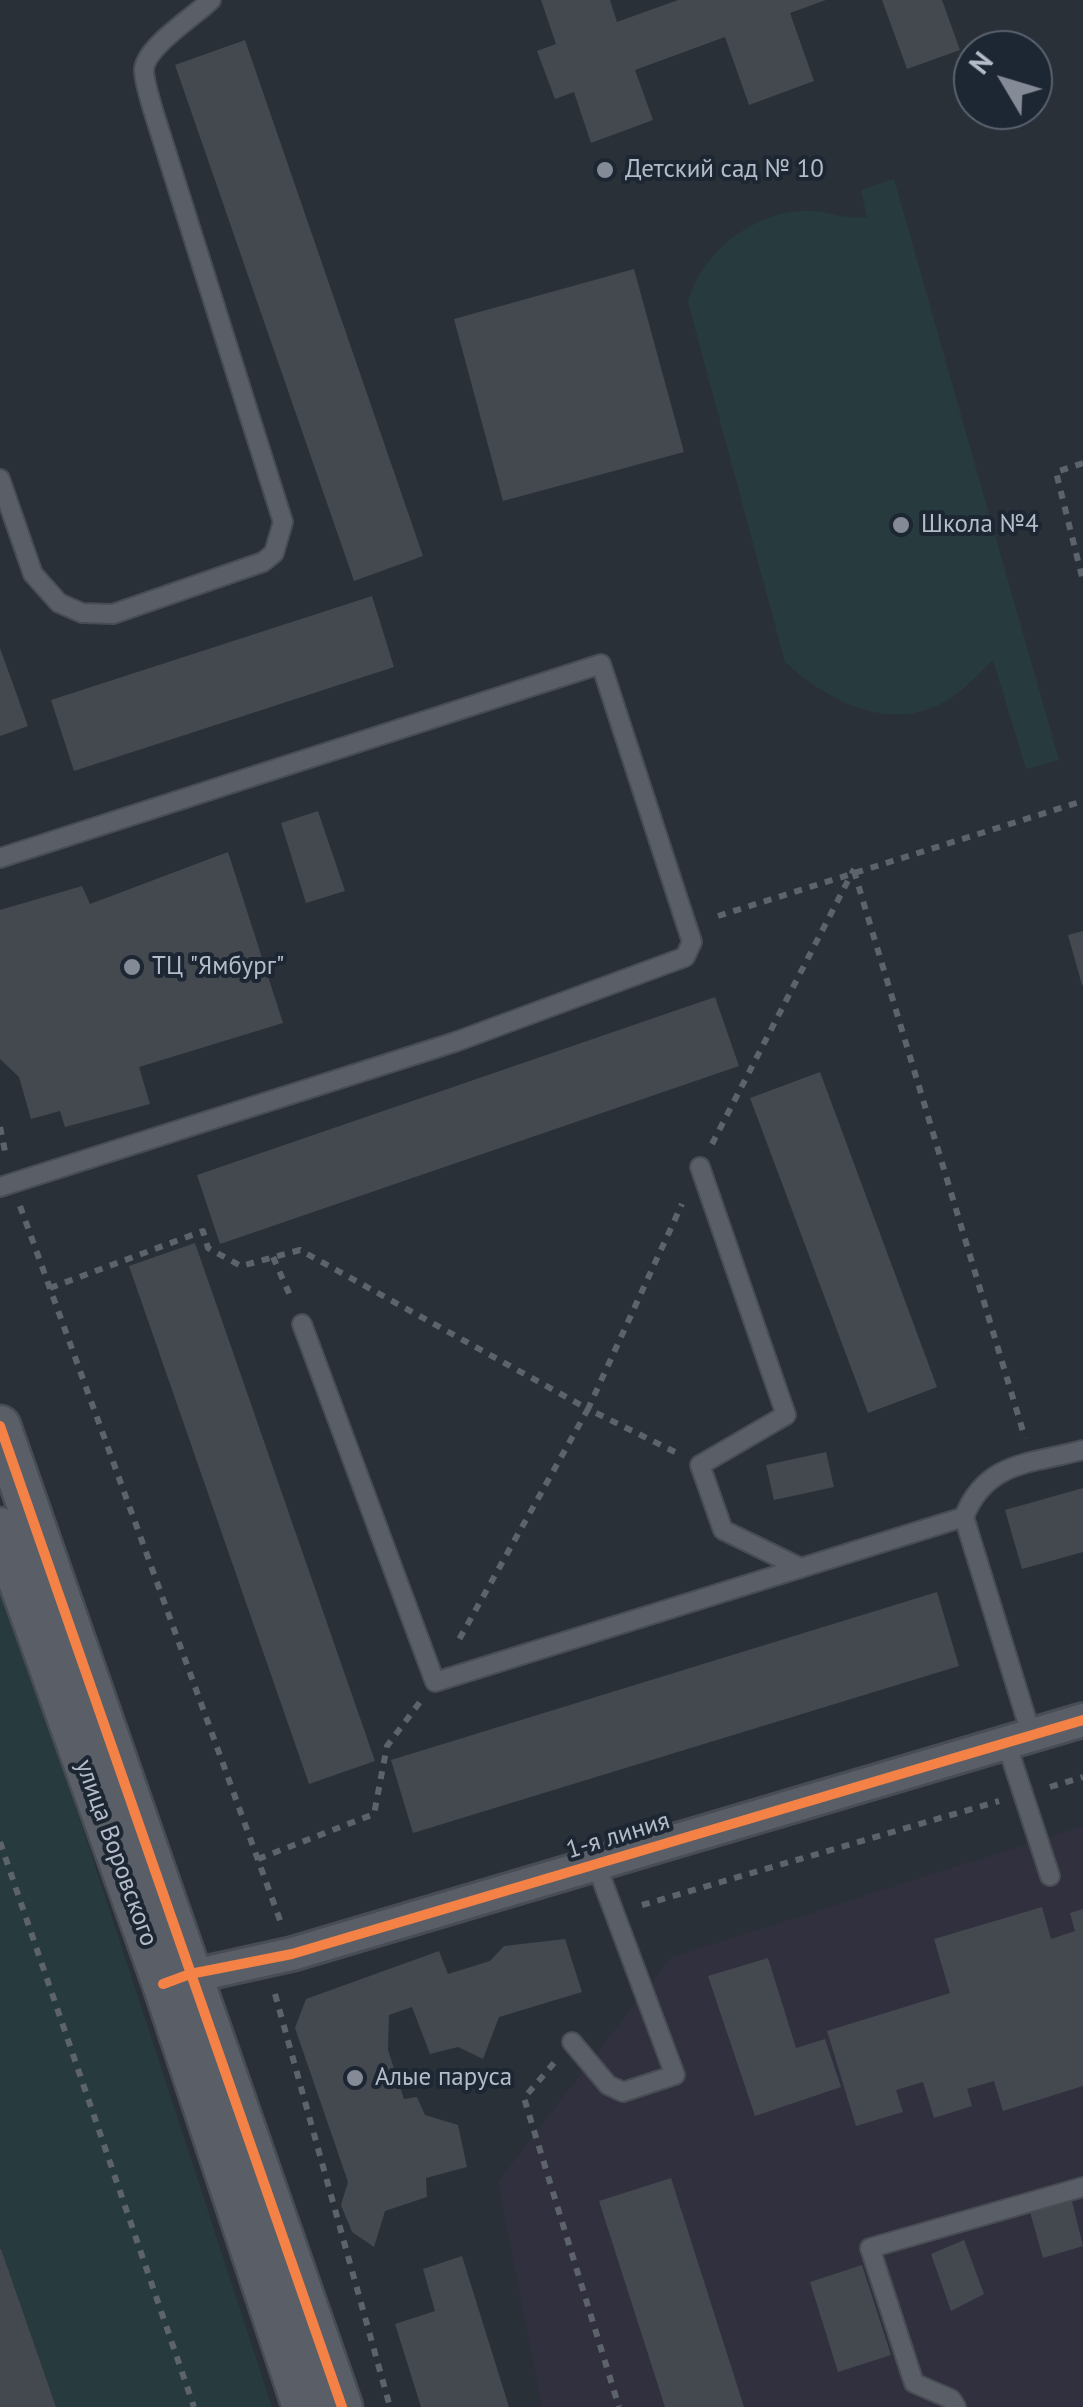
<!DOCTYPE html>
<html>
<head>
<meta charset="utf-8">
<style>
	body { margin:0 }
	#map { position:relative; width:1083px; height:2407px; overflow:hidden; background:#2a3038; font-family:"PT Sans",sans-serif }
	canvas { display:block }
	.north { position:absolute; left:953px; top:30px; width:100px; height:100px; box-sizing:border-box; background:#1d2633; border:2px solid #59626f; border-radius:50%; rotate:308deg; font-size:28px; font-weight:700; line-height:40px; text-align:center; color:#b4bcc9 }
	.north::after { content:''; display:block; margin:auto; width:35px; height:45px; background:#848b96; clip-path:polygon(50% 0,100% 100%,50% 72%,0 100%) }
</style>
</head>
<body>
<div id="map">
<canvas width="1083" height="2407"></canvas>
<div class="north">N</div>
</div>
<script>
const ctx = document.querySelector('canvas').getContext('2d');
ctx.lineJoin = 'round';
function fill(path, color) { ctx.fillStyle = color; ctx.fill(path, 'evenodd'); }
function stroke(path, color, width, dash) { ctx.strokeStyle = color; ctx.lineWidth = width; ctx.lineCap = dash ? 'butt' : 'round'; ctx.setLineDash(dash || []); ctx.stroke(path); }
function drawText(font, color, halo, rows, align = 'center') {
  ctx.font = font + ' "PT Sans",sans-serif'; ctx.lineWidth = 8; ctx.setLineDash([]); ctx.textBaseline = 'middle'; ctx.strokeStyle = halo; ctx.fillStyle = color; for (const [text, x, y, turn = 0] of rows) {
    ctx.save(); ctx.translate(x, y); ctx.rotate((+turn || 0) * Math.PI / 180); ctx.textAlign = isNaN(turn) ? turn : align; if (halo) ctx.strokeText(text, 0, 0); ctx.fillText(text, 0, 0); ctx.restore();
  }
}
fill(new Path2D(`
	M1083,1826V2407H542L498,2182L670,1958Z`), '#31303e');
fill(new Path2D(`
	M894,179L1059,760L1026,769L993,660C982,670 971,683 959,692C901,738 833,706 785,662L688,302C701,254 752,212 804,211C826,210 844,220 867,217L861,190Z
	M0,1575L272,2407H56L0,2247Z`), '#273a3e');
fill(new Path2D(`
	M541,0H610L617,22L678,0H826L790,13L814,81L749,105L725,37L635,70L653,120L591,143L574,92L555,99L537,51L556,44Z
	M882,0H942L960,50L907,69Z
	M245,40L423,556L354,581L175,65Z
	M634,269L684,452L503,501L454,319Z
	M372,596L394,667L74,771L51,700Z
	M0,648L28,726L0,736Z
	M318,811L345,891L306,903L281,823Z
	M228,852L283,1023L139,1067L150,1104L65,1127L60,1111L31,1119L19,1077L0,1059V910L82,886L90,904Z
	M1083,931V985H1082L1068,935Z
	M715,997L739,1066L220,1244L197,1175Z
	M820,1072L937,1387L868,1413L750,1098Z
	M195,1243L375,1761L309,1784L129,1266Z
	M826,1452L834,1487L774,1500L766,1465Z
	M1083,1488V1552L1022,1569L1005,1510Z
	M937,1592L959,1666L413,1833L391,1760Z
	M1042,1907L1051,1939L1075,1931L1070,1913L1083,1909V2086L1003,2111L994,2081L967,2089L972,2106L934,2118L923,2082L896,2090L903,2112L856,2126L827,2031L950,1993L934,1939Z
	M565,1939L582,1992L499,2017L483,2059L458,2047L430,2054L412,2007L389,2015L388,2050L404,2099L417,2097L425,2115L458,2125L467,2167L426,2178L427,2197L385,2211L374,2247L352,2232L341,2205L348,2182L295,2028L306,1999L439,1951L448,1974L490,1961L504,1946Z
	M768,1958L796,2048L825,2039L841,2087L755,2116L708,1976Z
	M671,2178L744,2407H665L599,2201Z
	M1071,2197L1083,2246L1043,2258L1030,2212Z
	M964,2240L984,2294L951,2311L931,2254Z
	M0,2249H1L56,2407H0Z
	M462,2256L509,2407H421L395,2324L435,2311L423,2269Z
	M862,2265L891,2355L838,2372L810,2282Z`), '#444950');
const service = new Path2D(`
	M0,479L33,574L59,603L82,613L113,614L263,562L274,553L283,522L153,110C150,98 144,82 144,70C145,47 194,17 211,0
	M0,858L601,664L692,942L685,957L455,1042L0,1187
	M700,1167L786,1415L700,1465L723,1530L801,1568
	M302,1324L435,1682L964,1517
	M1031,1734L964,1517C986,1461 1030,1464 1083,1450
	M1006,1742L1050,1876
	M572,2042L608,2085L623,2092L675,2075L596,1864
	M956,2407L951,2399L914,2383L870,2248L1083,2187`);
const minor = new Path2D(`
	M170,1981L292,1954L1083,1720`);
const tertiary = new Path2D(`
	M0,1426L342,2407
	M0,1528L163,1984L303,2407`);
stroke(service, '#484c53', 22);
stroke(minor, '#484c53', 38);
stroke(tertiary, '#484c53', 45);
stroke(new Path2D(`
	M1083,463L1056,472L1083,581
	M854,871L1025,1438
	M718,916L1083,801
	M0,1127L6,1156
	M712,1144L854,869
	M20,1206L281,1923
	M273,1257L292,1300
	M50,1288L203,1231L208,1248L241,1266L300,1250L588,1409L456,1645
	M675,1452L588,1409L682,1204
	M1050,1787L1083,1777
	M0,1842L194,2407
	M258,1859L374,1814L387,1746L420,1702
	M642,1905L999,1801
	M275,1994L390,2407
	M554,2063L524,2098L619,2407`), '#5d636a', 6, [8, 8]);
stroke(service, '#5a5e66', 18);
stroke(minor, '#5a5e66', 32);
stroke(tertiary, '#5a5e66', 40);
stroke(new Path2D(`
	M0,1426L342,2407
	M163,1984L190,1974L292,1954L1083,1720`), '#f48246', 10);
for (const [x, y, r, color] of [
	[605,170,10,"#848b96"],
	[901,525,10,"#848b96"],
	[132,967,10,"#848b96"],
	[355,2078,10,"#848b96"]
]) { const dot = new Path2D(); dot.arc(x, y, r, 0, 2 * Math.PI); ctx.fillStyle = color; ctx.fill(dot); stroke(dot, '#1d2633', 4); }
drawText('25px', '#b4bcc9', '#1d2633', [
	["Детский сад № 10",625,170],
	["Школа №4",921,525],
	["ТЦ \"Ямбург\"",152,967],
	["Алые паруса",375,2078]
], 'left');
drawText('25px', '#b4bcc9', '#1d2633', [
	["1-я линия",618,1836,-17],
	["улица Воровского",116,1853,70]
]);
</script>
</body>
</html>
